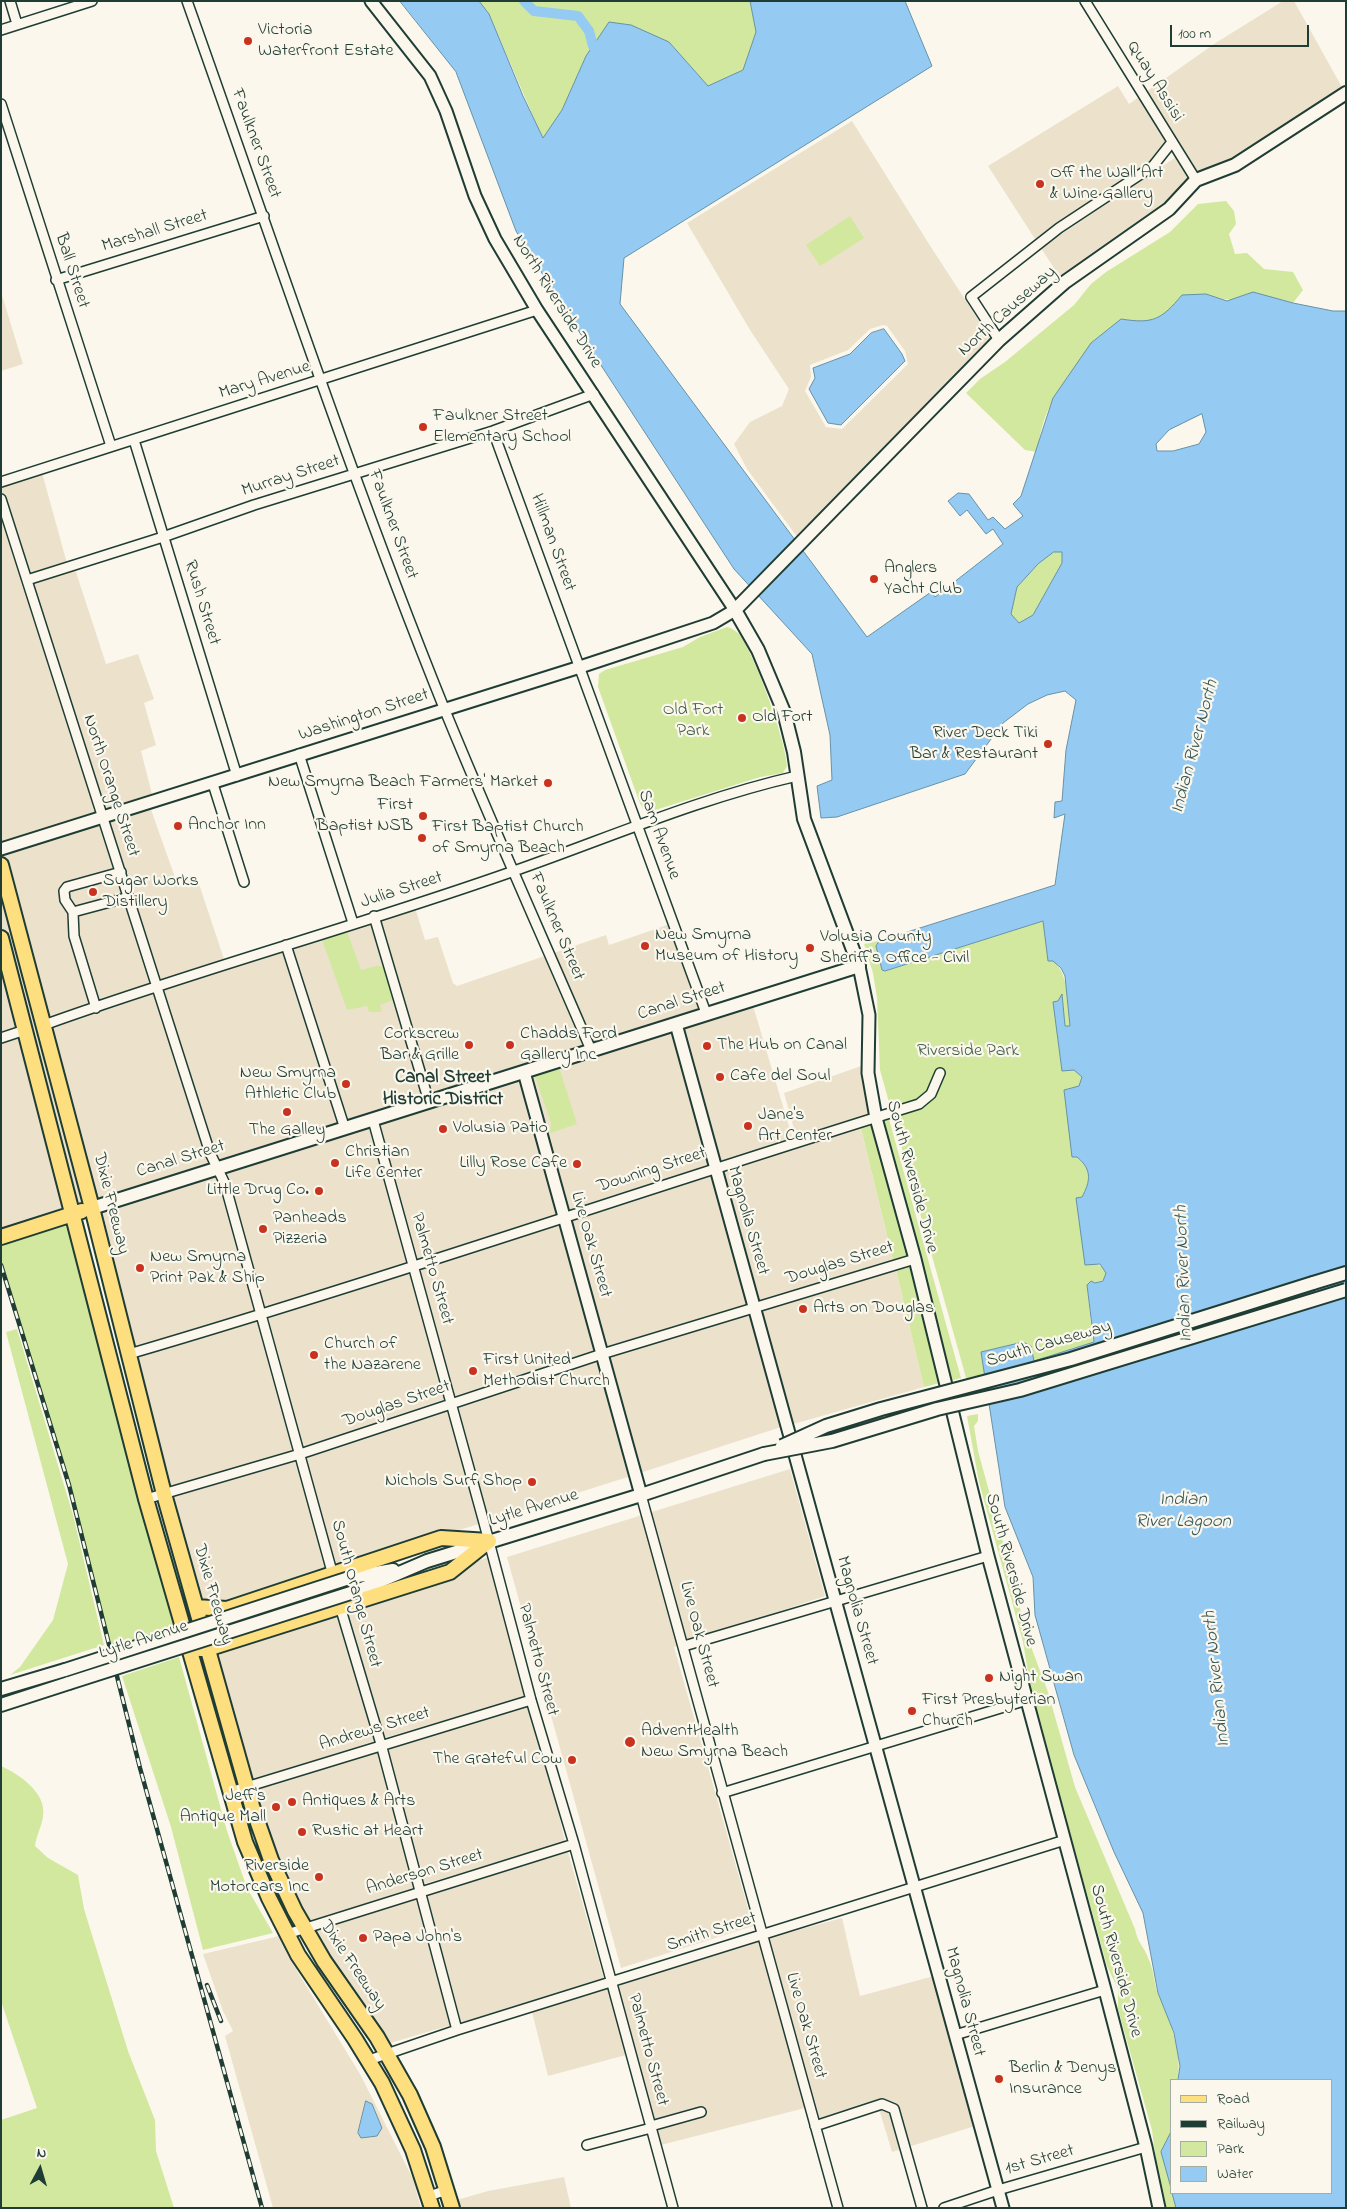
<!DOCTYPE html>
<html>
<head>
<meta charset="utf-8">
<style>
	body { margin:0 }
	#map { position:relative; width:1347px; height:2209px; overflow:hidden; background:#fbf7ec; font-family:"Indie Flower",sans-serif }
	canvas { display:block }
	.frame { position:absolute; inset:0; border:2px solid #1f3d34; pointer-events:none }
	.legend { position:absolute; left:1170px; top:2079px; width:162px; height:115px; box-sizing:border-box; background:#fbf7ec; border:1px solid #a3ada2; margin:0; padding:6px 9px; list-style:none; font-size:15px; color:#1f3d34 }
	.legend li { display:flex; align-items:center; gap:10px; height:25px }
	.legend b { width:25px; border:1px solid #a3ada2 }
	.north { position:absolute; left:15px; top:2144px; width:50px; height:50px; -webkit-text-stroke:4px #fbf7ec; paint-order:stroke; rotate:6deg; font-size:14px; font-weight:700; line-height:20px; text-align:center; color:#1f3d34 }
	.north::after { content:''; display:block; margin:auto; width:18px; height:22px; background:#1f3d34; clip-path:polygon(50% 0,100% 100%,50% 72%,0 100%) }
	.scale { position:absolute; left:1170px; top:25px; width:139px; height:22px; box-sizing:border-box; border:2px solid #1f3d34; border-top:0; padding-left:6px; font-size:15px; line-height:18px; white-space:nowrap; color:#1f3d34; -webkit-text-stroke:4px #fbf7ec; paint-order:stroke }
</style>
</head>
<body>
<div id="map">
<canvas width="1347" height="2209"></canvas>
<div class="frame"></div>
<ul class="legend">
<li><b style="height:6px;background:#fedf80"></b>Road</li>
<li><b style="height:6px;background:#1f3d34"></b>Railway</li>
<li><b style="height:14px;background:#d1e89e"></b>Park</li>
<li><b style="height:14px;background:#95caf3"></b>Water</li>
</ul>
<div class="north">N</div>
<div class="scale">100 m</div>
</div>
<script>
const ctx = document.querySelector('canvas').getContext('2d');
ctx.lineJoin = 'round';
function fill(path, color) { ctx.fillStyle = color; ctx.fill(path, 'evenodd'); }
function stroke(path, color, width, dash) { ctx.strokeStyle = color; ctx.lineWidth = width; ctx.lineCap = dash ? 'butt' : 'round'; ctx.setLineDash(dash || []); ctx.stroke(path); }
function drawText(font, color, halo, rows, align = 'center') {
  ctx.font = font + ' "Indie Flower",sans-serif'; ctx.lineWidth = 4.5; ctx.setLineDash([]); ctx.textBaseline = 'middle'; ctx.strokeStyle = halo; ctx.fillStyle = color; for (const [text, x, y, turn = 0] of rows) {
    ctx.save(); ctx.translate(x, y); ctx.rotate((+turn || 0) * Math.PI / 180); ctx.textAlign = isNaN(turn) ? turn : align; if (halo) ctx.strokeText(text, 0, 0); ctx.fillText(text, 0, 0); ctx.restore();
  }
}
fill(new Path2D(`
	M1283,1H1294L1343,89L1193,187L1061,279L1041,248L1182,153L1177,143L1035,239L988,166L1118,86L1129,104L1214,44Z
	M852,121L929,244L992,341L798,538L747,469L734,444L750,422L782,406L789,389L750,330L687,223ZM883,325L887,326L905,351L908,364L842,429L826,427L805,391L811,377L810,365L848,350L870,329Z
	M1,292L23,364L1,371Z
	M41,469L68,567L74,566L106,664L138,654L154,699L144,703L156,745L141,751L154,802L149,804L177,883L197,878L226,965L414,904L425,940L438,937L453,983L457,986L606,935L609,945L673,923L706,1013L751,999L794,1143L129,1354L92,1208L1,1237V482Z
	M864,1065L870,1114L796,1136L784,1093Z
	M861,1128L893,1260L756,1301L720,1171Z
	M710,1174L747,1304L605,1347L570,1221Z
	M560,1224L596,1350L455,1396L418,1268Z
	M896,1270L924,1387L790,1425L759,1311Z
	M409,1271L445,1399L303,1448L268,1317Z
	M750,1314L781,1427L640,1473L608,1358Z
	M259,1320L294,1451L167,1488L135,1358Z
	M599,1360L631,1476L489,1521L457,1407Z
	M448,1410L479,1524L336,1567L306,1458Z
	M297,1461L327,1570L230,1603L200,1602L170,1498Z
	M790,1469L825,1596L674,1647L753,1926L621,1968L507,1557Z
	M488,1557L525,1697L384,1738L346,1610Z
	M337,1613L375,1741L249,1781L213,1652Z
	M528,1707L558,1810L565,1842L424,1884L387,1748Z
	M378,1751L415,1887L307,1923L282,1874L252,1791Z
	M568,1852L604,1979L461,2023L427,1895Z
	M418,1897L451,2025L387,2044L312,1932Z
	M842,1918L860,1996L934,1976L975,2126L892,2152L879,2109L820,2126L768,1938Z
	M279,1936L288,1956L360,2074L413,2179L421,2208H273L225,2036L233,2031L223,2011L203,1954Z
	M759,1940L805,2108L661,2145L617,1986Z
	M608,1989L626,2055L548,2076L532,2012Z
	M564,2177L571,2208H459L457,2200L488,2191Z`), '#ece2cc');
fill(new Path2D(`
	M479,1H750L756,32L743,70L708,86L669,42L609,23L586,56L562,110L543,139L489,14Z
	M1226,201L1234,211L1236,224L1229,234L1235,254L1247,253L1264,269L1293,272L1303,290L1293,303L1253,293C1233,302 1227,301 1206,294L1166,315L1142,323L1121,319C1084,357 1041,395 1038,452L1025,450L966,393L980,379L1005,362L1074,305L1091,284L1106,272L1170,232L1198,204Z
	M850,216L864,238L820,266L806,245Z
	M1054,552H1062V563L1033,615L1019,623L1011,614L1017,587L1038,564Z
	M727,627C732,628 736,631 740,635C755,656 786,741 787,766L783,773L760,777L649,812L643,809L639,801L598,687L599,674L605,670L683,647L700,637Z
	M1043,921L1048,961H1054C1069,975 1067,1004 1071,1026L1065,1027L1062,995L1059,1001L1053,1002L1062,1070H1074L1082,1077L1079,1086L1064,1090L1073,1157H1077C1094,1171 1090,1181 1082,1197L1077,1198L1095,1264L1103,1267L1106,1273L1103,1280L1095,1283L1091,1281L1087,1285L1095,1363L970,1392L880,1070L877,998L873,973L864,944L878,941L876,946L882,970L885,971Z
	M345,926L361,970L376,966L389,967L398,998L380,1005L382,1012H369L367,1006L347,1010L320,934Z
	M558,1064L577,1124L550,1133L551,1123L535,1077L539,1072Z
	M889,1119L961,1378L949,1381L882,1121Z
	M872,1124L909,1255L893,1260L861,1128Z
	M74,1214L184,1629L110,1655L77,1514L55,1435L1,1266V1237Z
	M911,1265L940,1383L924,1387L896,1270Z
	M17,1329L73,1515L104,1645L10,1675L20,1667L53,1620L68,1564L6,1332Z
	M978,1414V1421L974,1426L978,1451L1017,1593L1024,1628L1048,1692L1075,1787L1135,1929C1138,1944 1144,1946 1149,1960C1154,1971 1154,1983 1158,1994C1170,2022 1182,2049 1178,2080H1171V2132L1162,2152L1176,2208H1162L1152,2130L1118,2009V1989L1107,1966L1032,1696L1023,1642L979,1482L967,1416Z
	M179,1657L227,1831L247,1888L273,1933L203,1950L171,1827L122,1676Z
	M1,1766C19,1774 47,1793 43,1816C42,1826 36,1836 35,1846L48,1858L78,1875L84,1909L128,2051L155,2120L156,2151L174,2208H1V2120L37,2108L1,2001Z`), '#d1e89e');
const water = new Path2D(`
	M400,1H479L489,14L523,96L543,138L562,110L586,56L609,22L631,25L669,42L708,86L743,70L756,32L750,1H905L932,66L624,258L620,304L867,637L931,592L935,597L1003,544L993,529L986,534L967,510L960,516L948,501L958,493L969,494L988,520L993,517L1005,529L1023,516L1013,504L1021,496L1053,398L1091,343L1121,319C1153,324 1161,320 1182,295L1206,294L1227,301L1253,292L1293,303L1333,311H1346V2208H1176L1172,2193H1331V2080H1178L1180,2066L1174,2033L1158,1993L1143,1913L1114,1852L1074,1755L1035,1615L1033,1577L1005,1507L981,1352L1023,1342L1031,1346L1034,1361L1094,1342L1087,1285L1091,1281L1095,1283L1103,1281L1106,1273L1100,1264L1085,1265L1076,1198L1082,1197C1090,1182 1093,1170 1077,1157H1072L1064,1090L1079,1086L1082,1077L1074,1070L1062,1071L1053,1002L1058,1001L1062,994L1065,1026H1070L1065,976L1061,968L1053,961H1048L1043,921L885,971L882,970L876,946L879,941L1055,885L1065,814L1054,818L1055,802L1062,801L1066,750L1076,700L1065,691L1047,695L1028,704L1003,723L965,774L837,817L821,818L817,786L832,780L830,735L812,654L734,569L561,304L516,231L456,72ZM1202,414L1206,432L1199,444L1173,451H1157L1156,444L1169,430ZM1054,552H1062V563L1033,615L1019,623L1011,614L1017,587L1038,564Z
	M884,329L902,354L905,361L841,425L828,423L809,389L815,378L813,368L850,354L871,333Z
	M366,2101L372,2104L382,2128L377,2136L361,2138L358,2133Z
	M1171,2132V2188L1161,2152Z`);
fill(water, '#95caf3');
stroke(water, '#6692a7', 1);
stroke(new Path2D(`
	M524,1L534,11L578,16L589,31L593,46`), '#95caf3', 10);
const minor = new Path2D(`
	M10,1L17,24
	M187,1C271,237 350,475 444,708C491,823 542,936 591,1050
	M1085,1L1196,180
	M1,30L92,1
	M1,104L111,446
	M56,280L264,216
	M999,340L971,297L1059,228L1153,166L1172,142
	M493,431L706,1013
	M134,440L237,776
	M1,482L537,310
	M1,499L210,1153L225,1184L334,1579
	M27,580L163,537L254,505L493,431L594,394
	M299,754L353,923
	M213,784L244,882
	M73,912L65,900L64,891L67,887L121,872
	M374,916L429,1102
	M286,945L345,1129
	M96,1008L74,936L73,912L129,897
	M44,1025C199,969 359,926 514,871C608,838 700,798 797,776
	M1,1038L25,1030
	M373,1120L483,1519L531,1700L574,1844L673,2208
	M129,1354C394,1276 655,1186 919,1104L931,1094L940,1073
	M641,1495L838,2208
	M146,1499L300,1454L602,1354L915,1259
	M339,1603L381,1744L457,2030
	M684,1646L988,1556
	M230,1792L531,1700
	M722,1793L1027,1700
	M287,1934L574,1844
	M955,2035L1105,1990
	M369,2060L457,2030L1065,1840
	M651,2126L701,2112
	M815,2126L882,2104L894,2109L922,2208
	M587,2145L651,2128
	M429,2196L447,2190
	M944,2208L998,2190L1146,2147`);
const tertiary = new Path2D(`
	M1,849L580,667L713,623L735,610L537,310L495,239L475,196L446,111L430,76L371,1
	M859,966L869,1015L868,1073L876,1118L915,1259L988,1556L1105,1990L1146,2147L1159,2208
	M676,1024L1003,2208
	M524,1072L641,1495`);
const secondary = new Path2D(`
	M92,1208L859,966L804,819L794,752L784,712L758,650L735,610L999,340L1065,282L1169,209L1196,180L1235,165L1346,93
	M1313,1283L1346,1273
	M352,1577L393,1570
	M357,1591L427,1561L641,1495L764,1454
	M1,1689L65,1670
	M1,1705L69,1683`);
const primary = new Path2D(`
	M1,865L92,1208L164,1494L252,1806L271,1860L295,1911L324,1961L377,2037L410,2095L433,2147L452,2208
	M1,938L146,1499L245,1842L269,1898L298,1955L355,2039L382,2083L413,2150L432,2208
	M1,1237L82,1211
	M196,1607L227,1609L441,1538L489,1541
	M200,1649H207L450,1572L489,1541`);
stroke(minor, '#1f3d34', 12);
stroke(tertiary, '#1f3d34', 15);
stroke(secondary, '#1f3d34', 16);
stroke(primary, '#1f3d34', 18);
stroke(minor, '#fbf7ec', 9);
stroke(tertiary, '#fbf7ec', 11);
stroke(secondary, '#fbf7ec', 12);
stroke(primary, '#fedf80', 14);
const rail = new Path2D(`
	M1,1265L69,1485L140,1768L262,2208
	M207,1985L221,2021`);
stroke(rail, '#1f3d34', 4.5);
stroke(rail, '#fbf7ec', 2.5, [8]);
const secondaryBridge = new Path2D(`
	M782,1446L826,1426L881,1409L1071,1359L1313,1283
	M764,1454L832,1441L937,1409L1020,1390L1346,1290
	M65,1670L352,1577
	M69,1683L357,1591`);
stroke(secondaryBridge, '#1f3d34', 16, []);
stroke(secondaryBridge, '#fbf7ec', 12);
for (const [x, y, r, color] of [
	[248,41,5,"#c8321e"],
	[1040,184,5,"#c8321e"],
	[423,427,5,"#c8321e"],
	[874,579,5,"#c8321e"],
	[742,718,5,"#c8321e"],
	[1048,744,5,"#c8321e"],
	[548,783,5,"#c8321e"],
	[423,816,5,"#c8321e"],
	[178,826,5,"#c8321e"],
	[422,838,5,"#c8321e"],
	[93,892,5,"#c8321e"],
	[645,946,5,"#c8321e"],
	[810,948,5,"#c8321e"],
	[469,1045,5,"#c8321e"],
	[510,1045,5,"#c8321e"],
	[707,1046,5,"#c8321e"],
	[720,1077,5,"#c8321e"],
	[346,1084,5,"#c8321e"],
	[287,1112,5,"#c8321e"],
	[748,1126,5,"#c8321e"],
	[443,1129,5,"#c8321e"],
	[335,1163,5,"#c8321e"],
	[577,1164,5,"#c8321e"],
	[319,1191,5,"#c8321e"],
	[263,1229,5,"#c8321e"],
	[140,1268,5,"#c8321e"],
	[803,1309,5,"#c8321e"],
	[314,1355,5,"#c8321e"],
	[473,1371,5,"#c8321e"],
	[532,1482,5,"#c8321e"],
	[989,1678,5,"#c8321e"],
	[912,1711,5,"#c8321e"],
	[630,1742,6,"#c8321e"],
	[572,1760,5,"#c8321e"],
	[292,1802,5,"#c8321e"],
	[276,1807,5,"#c8321e"],
	[302,1832,5,"#c8321e"],
	[319,1877,5,"#c8321e"],
	[363,1938,5,"#c8321e"],
	[999,2079,5,"#c8321e"]
]) { const dot = new Path2D(); dot.arc(x, y, r, 0, 2 * Math.PI); ctx.fillStyle = color; ctx.fill(dot); stroke(dot, '#fbf7ec', 2); }
drawText('18px', '#1f3d34', '#fbf7ec', [
	["Victoria",258,31],
	["Waterfront Estate",258,52],
	["Off the Wall Art",1050,174],
	["& Wine Gallery",1050,195],
	["Faulkner Street",433,417],
	["Elementary School",433,438],
	["Anglers",884,569],
	["Yacht Club",884,590],
	["Old Fort",752,718],
	["River Deck Tiki",1038,734,"right"],
	["Bar & Restaurant",1038,755,"right"],
	["New Smyrna Beach Farmers' Market",538,783,"right"],
	["First",413,806,"right"],
	["Baptist NSB",413,827,"right"],
	["Anchor Inn",188,826],
	["First Baptist Church",432,828],
	["of Smyrna Beach",432,849],
	["Sugar Works",103,882],
	["Distillery",103,903],
	["New Smyrna",655,936],
	["Museum of History",655,957],
	["Volusia County",820,938],
	["Sheriff's Office - Civil",820,959],
	["Corkscrew",459,1035,"right"],
	["Bar & Grille",459,1056,"right"],
	["Chadds Ford",520,1035],
	["Gallery Inc",520,1056],
	["The Hub on Canal",717,1046],
	["New Smyrna",336,1074,"right"],
	["Athletic Club",336,1095,"right"],
	["Cafe del Soul",730,1077],
	["Jane's",758,1116],
	["Art Center",758,1137],
	["Volusia Patio",453,1129],
	["The Galley",287,1131,"center"],
	["Christian",345,1153],
	["Life Center",345,1174],
	["Lilly Rose Cafe",567,1164,"right"],
	["Little Drug Co.",309,1191,"right"],
	["Panheads",273,1219],
	["Pizzeria",273,1240],
	["New Smyrna",150,1258],
	["Print Pak & Ship",150,1279],
	["Arts on Douglas",813,1309],
	["Church of",324,1345],
	["the Nazarene",324,1366],
	["First United",483,1361],
	["Methodist Church",483,1382],
	["Nichols Surf Shop",522,1482,"right"],
	["Night Swan",999,1678],
	["First Presbyterian",922,1701],
	["Church",922,1722],
	["AdventHealth",641,1732],
	["New Smyrna Beach",641,1753],
	["The Grateful Cow",562,1760,"right"],
	["Jeff's",266,1797,"right"],
	["Antique Mall",266,1818,"right"],
	["Antiques & Arts",302,1802],
	["Rustic at Heart",312,1832],
	["Riverside",309,1867,"right"],
	["Motorcars Inc",309,1888,"right"],
	["Papa John's",373,1938],
	["Berlin & Denys",1009,2069],
	["Insurance",1009,2090]
], 'left');
drawText('18px', '#1f3d34', '#fbf7ec', [
	["Quay Assisi",1154,82,58],
	["Faulkner Street",255,144,70],
	["Marshall Street",155,232,-17],
	["Ball Street",71,271,72],
	["North Riverside Drive",556,302,58],
	["North Causeway",1008,312,-42],
	["Mary Avenue",265,381,-17],
	["Murray Street",291,477,-18],
	["Faulkner Street",392,525,70],
	["Hillman Street",552,543,70],
	["Rush Street",201,603,73],
	["Washington Street",364,716,-18],
	["North Orange Street",110,786,72],
	["Sam Avenue",658,835,70],
	["Julia Street",402,891,-18],
	["Faulkner Street",556,927,67],
	["Canal Street",682,1002,-18],
	["Canal Street",181,1160,-17],
	["Downing Street",652,1171,-18],
	["South Riverside Drive",911,1177,75],
	["Dixie Freeway",110,1204,76],
	["Magnolia Street",747,1221,74],
	["Live Oak Street",590,1245,74],
	["Douglas Street",840,1264,-17],
	["Palmetto Street",431,1269,74],
	["South Causeway",1049,1345,-16],
	["Douglas Street",397,1405,-19],
	["Lytle Avenue",534,1509,-17],
	["South Riverside Drive",1010,1570,75],
	["South Orange Street",355,1594,75],
	["Dixie Freeway",212,1595,74],
	["Magnolia Street",856,1611,74],
	["Live Oak Street",698,1635,75],
	["Lytle Avenue",144,1641,-18],
	["Palmetto Street",537,1660,75],
	["Andrews Street",375,1730,-17],
	["Anderson Street",425,1873,-17],
	["Smith Street",712,1933,-18],
	["South Riverside Drive",1115,1961,75],
	["Dixie Freeway",352,1966,56],
	["Magnolia Street",964,2002,75],
	["Live Oak Street",805,2026,74],
	["Palmetto Street",647,2050,75],
	["1st Street",1040,2161,-16]
]);
drawText('18px', '#435f49', '#fbf7ec', [
	["Old Fort",693,711],
	["Park",693,732],
	["Riverside Park",968,1052]
]);
drawText('italic 19px', '#37595a', '#fbf7ec', [
	["Indian River North",1196,747,-75],
	["Indian River North",1185,1274,-92],
	["Indian",1183,1501],
	["River Lagoon",1183,1523],
	["Indian River North",1218,1679,-96]
]);
drawText('bold 19px', '#1f3d34', '#fbf7ec', [
	["Canal Street",443,1079],
	["Historic District",443,1101]
]);
</script>
</body>
</html>
